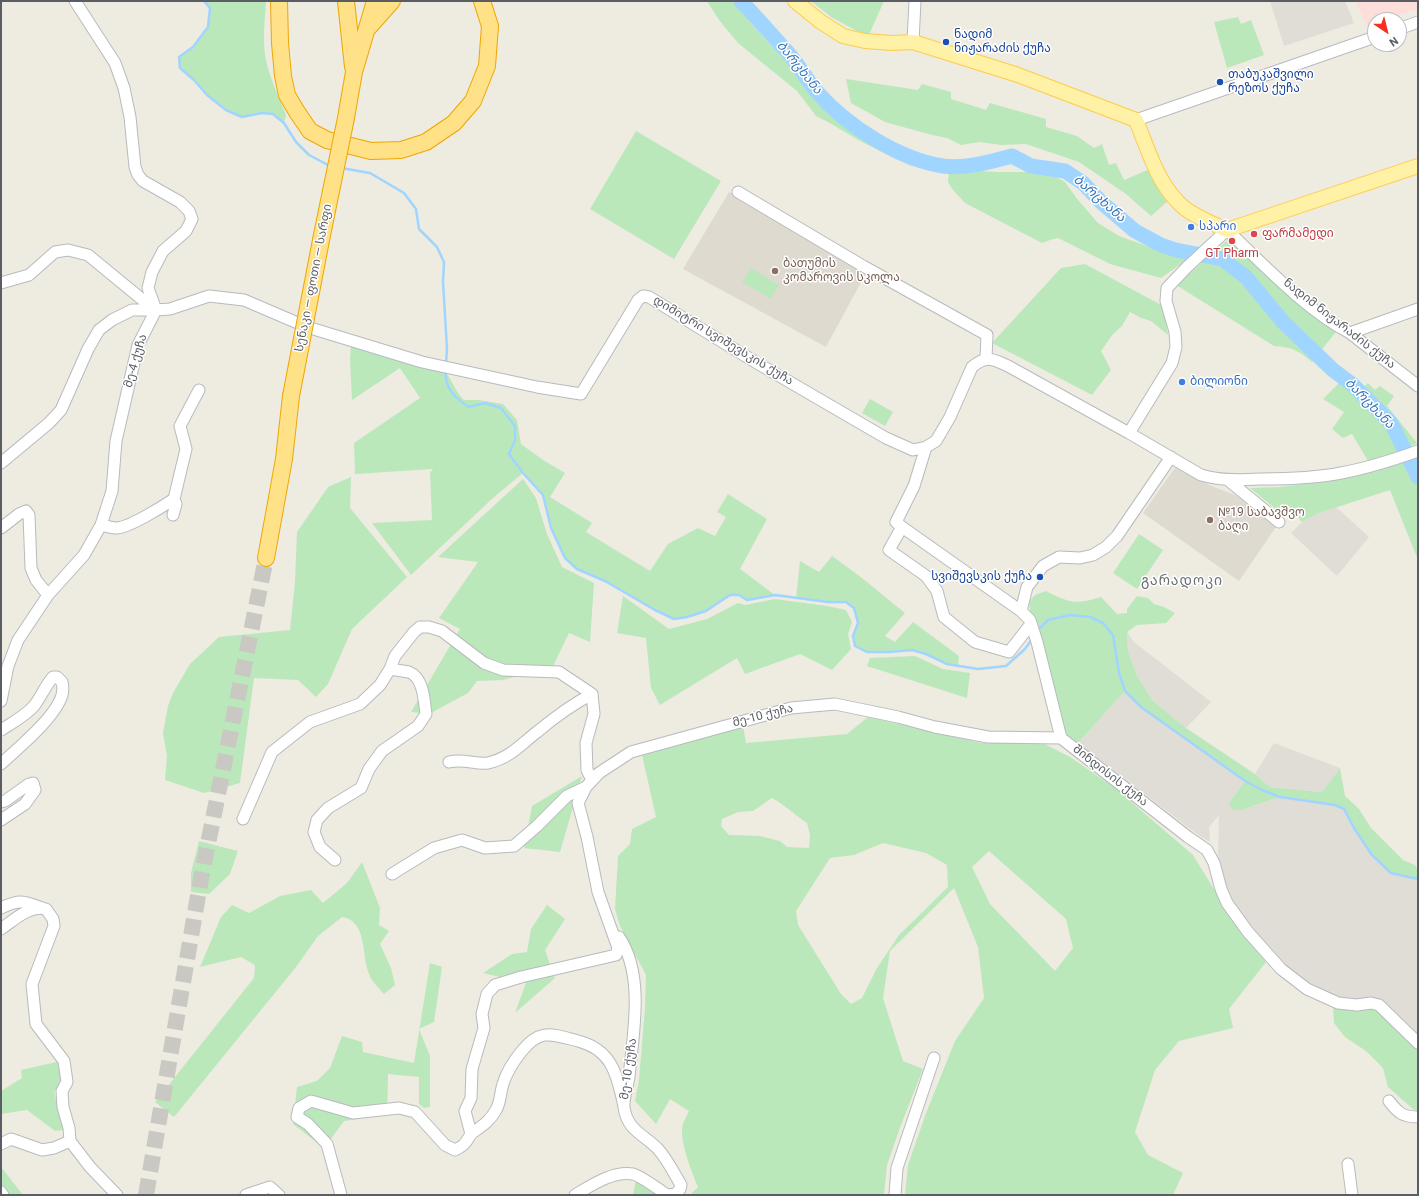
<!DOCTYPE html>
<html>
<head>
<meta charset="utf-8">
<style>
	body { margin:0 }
	#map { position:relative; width:1419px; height:1196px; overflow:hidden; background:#eeebe1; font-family:Roboto,sans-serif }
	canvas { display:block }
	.frame { position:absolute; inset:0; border:2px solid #5a5e64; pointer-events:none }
	.north { position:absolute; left:1367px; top:12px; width:40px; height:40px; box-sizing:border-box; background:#fff; border:1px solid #bdbfc1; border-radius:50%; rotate:145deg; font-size:11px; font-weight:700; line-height:16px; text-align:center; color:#5a5e64 }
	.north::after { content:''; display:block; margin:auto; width:14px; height:18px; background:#f82f1e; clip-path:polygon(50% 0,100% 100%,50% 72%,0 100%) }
</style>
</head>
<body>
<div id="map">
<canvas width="1419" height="1196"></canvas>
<div class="frame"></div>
<div class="north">N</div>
</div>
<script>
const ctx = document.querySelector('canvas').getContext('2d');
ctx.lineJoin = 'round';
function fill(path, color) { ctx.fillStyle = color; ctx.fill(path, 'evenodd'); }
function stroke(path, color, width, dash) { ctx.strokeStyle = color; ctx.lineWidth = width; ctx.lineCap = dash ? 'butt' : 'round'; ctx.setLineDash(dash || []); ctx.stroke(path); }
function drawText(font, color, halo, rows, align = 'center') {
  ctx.font = font + ' Roboto,"Noto Sans Georgian",sans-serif'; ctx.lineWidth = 3; ctx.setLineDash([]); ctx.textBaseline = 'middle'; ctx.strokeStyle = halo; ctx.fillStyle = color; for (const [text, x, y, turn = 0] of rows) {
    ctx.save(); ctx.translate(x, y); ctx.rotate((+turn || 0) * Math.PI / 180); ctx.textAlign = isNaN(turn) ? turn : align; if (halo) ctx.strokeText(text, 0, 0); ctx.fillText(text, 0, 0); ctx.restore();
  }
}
fill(new Path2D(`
	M1270,1H1345L1354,23L1284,46Z
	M1336,507L1369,537L1337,576L1291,533L1302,522L1319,513Z
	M1127,632L1134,642L1211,702L1186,728L1152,700L1137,676L1128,651Z
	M1125,691L1141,707L1245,781L1229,803L1254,806L1280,797L1335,805L1344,809L1354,828L1391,873L1418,879V1035L1384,1001L1375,999H1346L1313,989L1282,965L1229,898L1218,862L1219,815L1209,827L1210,842L1201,837L1078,743Z
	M1274,743L1340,768L1322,792L1270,787L1255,774Z`), '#dfddd6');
fill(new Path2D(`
	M729,192L866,273L826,347L683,269Z
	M1177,465L1209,485L1235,495L1276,527L1239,581L1143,513Z`), '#dedad0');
fill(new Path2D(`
	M1355,1H1418V9L1383,20H1375V23L1367,25Z`), '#fddedb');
fill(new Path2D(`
	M204,1H266C265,20 262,41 266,60C270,79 279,97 286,115L284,123L273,114L262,113L242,117L226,110L207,95L194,80L180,68L179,57L193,47L208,27L210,8Z
	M707,1H733L750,22L840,121L877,142L917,162L911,166L860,141L828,122L816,116L797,91L738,43L719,20Z
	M811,1H884L868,37L831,17Z
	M1238,17L1241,24L1251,20L1264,55L1227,68L1214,22Z
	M846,79L918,90L922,84L951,92V99L986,110L990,103L1046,119V127L1077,136L1094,148L1102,144L1109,165L1116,163L1124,180L1152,168L1169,200L1151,216L1126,194L1079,162L1026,144L1001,145L980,142L961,145L947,138L932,135L885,122L851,103Z
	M636,131L721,181L674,259L590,209Z
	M949,169L997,172H1048L1065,182L1078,200L1098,223L1119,236L1147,246L1192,256L1161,278L1110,264L1058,238L1050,240L1042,243L965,203L953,190L948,182Z
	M1232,236L1331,329L1339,328L1312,362C1299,351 1292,347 1274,346L1176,285L1180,280L1187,276Z
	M1085,264L1163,306L1168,335L1151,321L1141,318L1130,312L1122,326L1113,334L1101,351L1111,370L1092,395L992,343L1061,268Z
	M751,268L779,285L771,299L742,282Z
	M351,345L446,373C453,381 455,392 464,400H479L503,404L517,420L521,444L543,460L565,473L550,497L592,523L586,532L650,571L668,544L698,528L715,536L726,517L717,512L728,494L767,519L740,569L775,595L747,600L739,595H730L706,611L687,617L674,619L655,610L605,581L577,569L565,558L551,528L543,495L523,473L493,498L411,575L372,523L432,520L430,473L433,469L355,474L354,443L420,398L400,368L352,400L350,359Z
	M1344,378L1360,391L1368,383L1375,390L1380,386L1394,396L1387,406L1417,443L1402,451L1368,461L1352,434L1343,438L1332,429L1344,412L1323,399Z
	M870,399L893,412L885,426L862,413Z
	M1401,461L1415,469L1418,463V560L1390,490L1319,513L1302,522L1289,506L1283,515L1250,488L1280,487L1349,478Z
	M351,477L350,508L407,577L352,629L328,684L316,697L298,680L254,678L240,783L204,793L165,780L167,756L163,733L168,706L173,693L190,664L219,637L290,630L295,582L297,532L328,487Z
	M523,479L536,498L547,534L562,567L594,583L590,642L569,633L553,666L503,680L477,681L468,693L429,714L411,712L460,629L439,618L478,562L438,557Z
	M1139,534L1163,550L1137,589L1113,573Z
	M832,556L862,578L905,613L885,636L895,642L913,622L959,656L958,666L947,664L926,654L912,650L889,652H867L855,646L853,636L858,623L854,608L846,602H828L796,598L800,561L819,572Z
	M1046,591C1069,603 1076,605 1101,597L1117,614L1127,613V609L1137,596L1148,598L1154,604L1164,607L1175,613L1166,623L1137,625L1127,632L1128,651L1137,676L1152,700L1186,728L1255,774L1270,787L1322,792L1340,768L1345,796L1359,809L1371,828L1403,860L1415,865L1418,870V879L1391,873L1372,855L1354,828L1344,809L1335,805L1280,797L1241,810H1232L1229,803L1245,781L1141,707L1125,691L1078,743L1063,731L1031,618L1029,602L1035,595Z
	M623,596L669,629L707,619L738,603L745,605L775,599L827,606L846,610L852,622L848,634L851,649L832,670L800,654L745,674L737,658L660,705L651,688L646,638L617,633Z
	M915,656L943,669L970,673L967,698L867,666L870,658Z
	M868,717L981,743L1041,742L1070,757L1115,788L1193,855L1241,933L1266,962L1229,1009L1233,1028L1179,1041L1155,1070L1135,1132L1148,1155L1183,1173L1173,1195H905L908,1165L926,1113L955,1041L984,998L978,947L954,888L890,951L883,998L903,1061L923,1069L901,1125L887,1165L884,1195H690L698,1187C692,1173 681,1145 682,1129C682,1123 687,1116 689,1111L670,1099L656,1124L635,1101L639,1080L645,1008L646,975L620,926L615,909L618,856L630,844L632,829L656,817L642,755L743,726L746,743L847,734ZM772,798C785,805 795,815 807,823L810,835L809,848L787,847L780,841L760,836L729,835L721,826L722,819L738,812L753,811ZM883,843L926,853L947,865L948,887L899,935L877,968L862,998L851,1004L841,994L798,925L796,911L830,858L854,855ZM989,851L1066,919L1073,948L1055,971L990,904L972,867Z
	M582,776L560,852L524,848L532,806Z
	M199,841L238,851L230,874L209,894L191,892V873Z
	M362,862L380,908L379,925L389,931L380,944L391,968L395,985L384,994C379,988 371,981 369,974C361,956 368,921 342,917L318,936L296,967L174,1117L155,1102L254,978L255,965L241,957L200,967L221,917L232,905L249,913L280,896L311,890L323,903L347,883Z
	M547,905L565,919L545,950L555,978L515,1013L526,983L483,973L512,954L527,952L531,929Z
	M430,963L442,967L434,1022L419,1029L430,1056V1107L424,1108L419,1104V1077L388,1074L387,1115L344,1121L324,1148L293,1124L297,1087L317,1081L330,1068L342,1036L362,1042L363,1052L414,1063Z
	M1333,1007L1355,1011L1372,1007L1377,1009L1418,1048V1110H1414L1388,1087L1383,1068L1366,1051L1345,1037L1334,1023Z
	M57,1062L62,1081L54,1092L64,1130L55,1131L27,1110L1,1114V1091L22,1078L21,1070Z
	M1,1167L23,1195H1Z
	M636,1180L666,1195H633Z`), '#bbe8bb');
stroke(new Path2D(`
	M204,1L210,8L208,27L193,47L179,57L180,68L194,80L207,95L226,110L242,117L262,113L273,114L284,123L296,142L309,155L330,166
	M341,168L370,173L404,193L416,209L419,229L437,247L444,262L443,282L447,349L446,364
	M446,371C444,388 455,397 468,407L485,403L501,408L515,426V440L509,454L523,473L543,495L551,528L565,558L577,569L605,581L655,610L674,619L687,617L706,611L730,595H739L747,600L775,595L828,602H846L854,608L858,623L853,636L855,646L867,652H889L912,650L926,654L947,664L978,669L1006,666L1025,649L1032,639
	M1037,631L1048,620L1070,615L1090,617L1103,623L1113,635L1119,673L1125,691L1141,707L1245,781L1262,790L1280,797L1335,805L1344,809L1354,828L1372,855L1391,873L1418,879`), '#a0d5ff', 2.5);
stroke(new Path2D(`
	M741,1C758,19 774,37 790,55C800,67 807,80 817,92C847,126 898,159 943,166C966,169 990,162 1012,156L1031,166L1065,171L1083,183L1101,202L1135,231L1161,245L1176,250L1222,259L1246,277L1283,322L1333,370L1353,385L1391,423L1418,477`), '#a0d5ff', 15);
stroke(new Path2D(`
	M146,1195L202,873L266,558`), '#c9c8c2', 16, [16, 8]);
const minor = new Path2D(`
	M1399,29L1418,22
	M913,42L915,1
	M1136,120L1375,37
	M738,192L863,266L987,335L986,358
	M1,283L29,275L55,252L68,250L88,255L155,310
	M1350,333L1418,309
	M1129,433L1172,363L1176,347L1175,332L1166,301L1167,288L1187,267L1227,230C1263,264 1306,310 1350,333L1418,386
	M926,447L914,486L896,522L902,527L1021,611
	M1171,457L1117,536L1106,547L1093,555L1080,558L1059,557L1043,566L1027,587L1021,611L1030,620L1037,642L1061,738L1188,837L1207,850L1214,863L1221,889L1227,903L1248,932L1281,969L1307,989L1338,1003L1357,1005L1371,1003L1379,1005L1418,1043
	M1,463L49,423L61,410L88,349L99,330L112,320L132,310H156L170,309L209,296L244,300L307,327L422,362L537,387L581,394L638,300L643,296L649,297L757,363L886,438L913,450L926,447L936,441L950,417L972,367C987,355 992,359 1008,366L1129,433L1201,475C1222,481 1241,480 1262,479C1288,479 1315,478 1341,473C1368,468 1393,460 1418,451
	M1228,480L1279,522
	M174,499L186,449L180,426L199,390
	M101,525C106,526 112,528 117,528C130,527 162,507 174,499L176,504L173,515
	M902,527L889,550L926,576L937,591L944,617L975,642L1009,652L1031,624
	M1,528L19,514L26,511L29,515L31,568L36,580L48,595
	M1,701L8,666L18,640L48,595L84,555L101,525L112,491L116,441L138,345L156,310L148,288L152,272L163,251L186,231L192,219L189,211L180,202L143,181L138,175L135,167L130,117L124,88L115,63L75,1
	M1,730C12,723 25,716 34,706C41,697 45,686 53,677H57L62,682C63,686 63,691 62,695C56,717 18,748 1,764
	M449,762C463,758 476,765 488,763C510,758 520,745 537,732C555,717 571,705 592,694
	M1,802L5,801L29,784L33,783L35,790L25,804L1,820
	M243,819L272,752L310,722L360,704L380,685L390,669
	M335,860L320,847L314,832L317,820L328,808L361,788L369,769L382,751L418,726L426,714C424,701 424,678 409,672C403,671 396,670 390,669L395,656L414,632L420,627H429L442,631L484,663L503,670L559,672L592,694L594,714L586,743L587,770L592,780
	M392,874L434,848L462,840L485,848L514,846L537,826L567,796L586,787
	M1,908C20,899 23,901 42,908
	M1,929C14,920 29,905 46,909L53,919L54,926L32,984L36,1024L64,1061L67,1082L62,1091L63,1107L69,1128L70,1141L90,1167L117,1195
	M619,937C645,975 633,1034 629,1077C628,1084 623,1101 624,1107C627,1131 645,1135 658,1149C667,1159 674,1173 681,1185L680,1189L676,1194L668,1195
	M1389,1101C1398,1113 1403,1117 1418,1117
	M471,1134L465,1111L471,1098L472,1069L484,1028L482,1014L487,994L495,985L521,977L616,955L618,948L598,892L587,837L578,803L586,787L599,773L631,752L791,708L835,704L898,717L935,727L988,737L1061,738
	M1,1144L11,1139L42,1150L54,1148L70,1141
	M1348,1164L1352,1195
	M1,1192L3,1195
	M246,1195L270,1187L279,1195
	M341,1195L327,1144L308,1124L297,1117L299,1108L311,1101L353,1113L399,1108L415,1112L445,1145L455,1150C459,1148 463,1146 465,1143C468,1140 469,1136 472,1133C482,1126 490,1121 496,1110C501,1101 500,1093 503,1084C507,1071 513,1062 521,1052C540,1028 551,1034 578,1041C613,1050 617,1076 624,1106
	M575,1195C592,1185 612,1171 633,1174C640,1176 660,1190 667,1195
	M895,1195L897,1168L934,1058`);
const major = new Path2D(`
	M795,1L821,22L843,36L865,41L892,43L913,42L1018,75L1136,120C1148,149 1157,183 1181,205C1191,215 1213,224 1227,230L1418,166`);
const highway = new Path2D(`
	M279,1L280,43L283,76L287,95L297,112L310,131L327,140L371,151L401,150L426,142L454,123L473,101L487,66L490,26L482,1
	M346,1L353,67
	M369,27L392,1
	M346,118L354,72L375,1
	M266,558L284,459L291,396`);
stroke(minor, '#b7babf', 13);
stroke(major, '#fdcc4b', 16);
stroke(highway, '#efa600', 18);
stroke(minor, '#fff', 11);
stroke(major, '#fff1a5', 14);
stroke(highway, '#ffe187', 16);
const highwayBridge = new Path2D(`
	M291,396L322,235L346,118`);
stroke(highwayBridge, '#efa600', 18, []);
stroke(highwayBridge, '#ffe187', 16);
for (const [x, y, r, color] of [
	[946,42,4,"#1a4fb4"],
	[1220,82,4,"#1a4fb4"],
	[1191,227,4,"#3f7fe0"],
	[1254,234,4,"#e0444e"],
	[1232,241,4,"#e0444e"],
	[775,271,4,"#8d6e63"],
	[1182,382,4,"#3f7fe0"],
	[1210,520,4,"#8d6e63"],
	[1040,577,4,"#1a4fb4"]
]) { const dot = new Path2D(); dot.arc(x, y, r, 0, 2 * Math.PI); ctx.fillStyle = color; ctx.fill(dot); stroke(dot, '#fff', 1.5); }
drawText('12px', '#164399', '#fff', [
	["ნადიმ",954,35],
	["ნიჟარაძის ქუჩა",954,49],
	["თაბუკაშვილი",1228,75],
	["რეზოს ქუჩა",1228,89],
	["სვიშევსკის ქუჩა",1032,577,"right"]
], 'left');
drawText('12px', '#366cbe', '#fff', [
	["სპარი",1199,227],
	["ბილიონი",1190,382]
], 'left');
drawText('12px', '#be3a42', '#fff', [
	["ფარმამედი",1262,234],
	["GT Pharm",1232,254,"center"]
], 'left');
drawText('12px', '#785e54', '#fff', [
	["ბათუმის",783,264],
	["კომაროვის სკოლა",783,278],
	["№19 საბავშვო",1218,513],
	["ბაღი",1218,527]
], 'left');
drawText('12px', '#5a5e64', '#fff', [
	["სენაკი — ფოთი — სარფი",314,278,-79],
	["ნადიმ ნიჟარაძის ქუჩა",1339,324,38],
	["დიმიტრი სვიშევსკის ქუჩა",723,341,31],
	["მე-4 ქუჩა",136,361,-74],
	["მე-10 ქუჩა",763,716,-14],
	["შინდისის ქუჩა",1110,776,38],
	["მე-10 ქუჩა",629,1069,-82]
]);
drawText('italic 13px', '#3575ba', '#fff', [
	["ბარცხანა",799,68,51],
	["ბარცხანა",1099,199,41],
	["ბარცხანა",1369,404,46]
]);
ctx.letterSpacing = '1px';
drawText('14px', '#6b7076', '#fff', [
	["გარადოკი",1182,581]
]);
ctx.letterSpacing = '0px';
</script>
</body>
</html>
